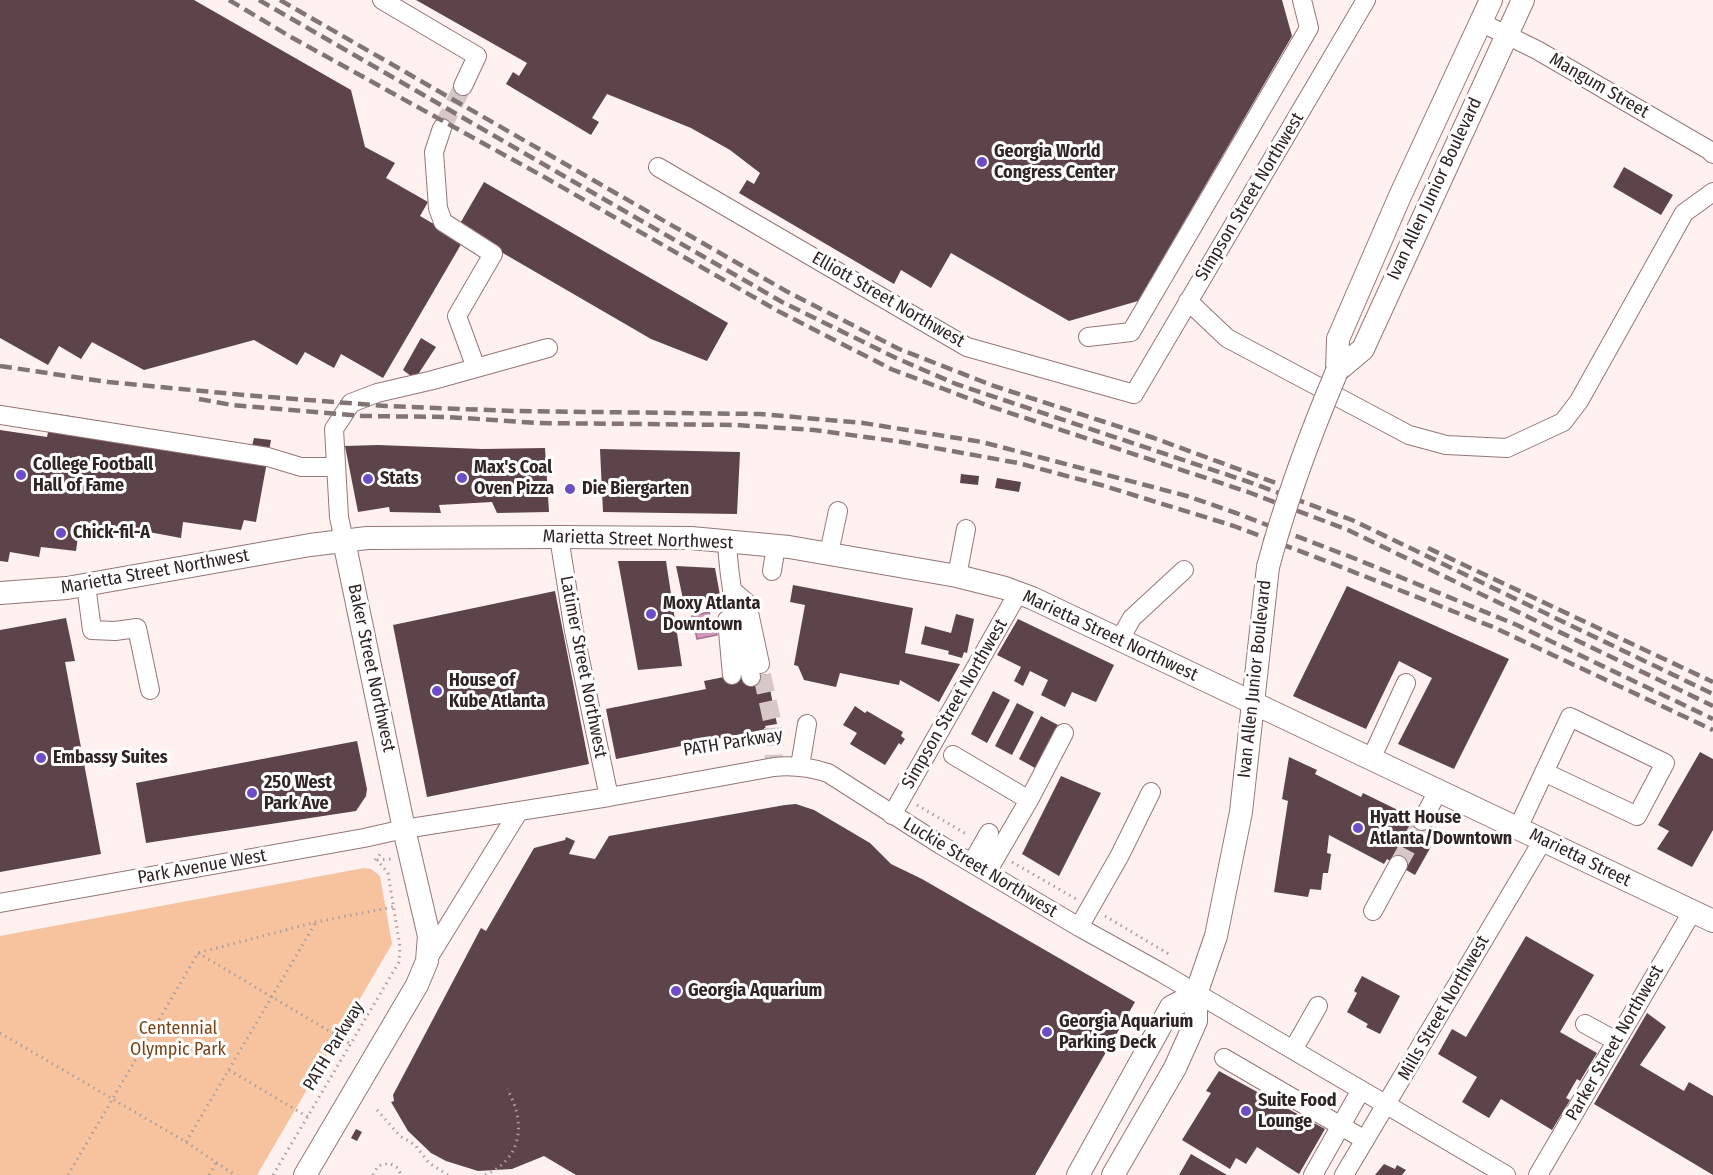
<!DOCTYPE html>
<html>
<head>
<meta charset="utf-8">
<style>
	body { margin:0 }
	canvas { display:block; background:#fef1f0 }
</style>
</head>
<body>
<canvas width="1713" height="1175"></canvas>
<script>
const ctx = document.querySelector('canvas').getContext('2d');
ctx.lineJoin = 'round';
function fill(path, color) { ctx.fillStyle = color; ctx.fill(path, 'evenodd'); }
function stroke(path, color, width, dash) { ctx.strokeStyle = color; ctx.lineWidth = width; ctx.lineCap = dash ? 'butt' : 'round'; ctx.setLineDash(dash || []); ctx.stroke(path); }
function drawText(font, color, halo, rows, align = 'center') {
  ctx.font = font + ' "Fira Sans Condensed",sans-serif'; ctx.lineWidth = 6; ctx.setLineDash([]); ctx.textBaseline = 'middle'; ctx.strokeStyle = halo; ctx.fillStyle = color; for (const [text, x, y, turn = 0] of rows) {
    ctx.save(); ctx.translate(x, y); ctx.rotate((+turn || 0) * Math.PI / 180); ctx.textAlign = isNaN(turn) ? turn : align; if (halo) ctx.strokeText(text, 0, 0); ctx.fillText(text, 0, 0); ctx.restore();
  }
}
fill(new Path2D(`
	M364,868L371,869L380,876L392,944L257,1175H0V936Z`), '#f7c39e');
const water = new Path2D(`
	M709,612L712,626H715L717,635L697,639L692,616Z`);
fill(water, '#d395b8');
stroke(water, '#a2738c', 1.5);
fill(new Path2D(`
	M0,0H194L351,90L365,147L395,163L386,178L428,202L420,216L463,241L383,378L341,354L334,368L305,352L297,365L254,340L144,370L92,342L81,359L59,346L48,365L0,338Z
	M416,0H1282L1292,36L1138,301L1069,321L951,253L931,288L901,270L894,284L739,193L747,180L754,184L760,173L730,150L691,128L607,94L592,118L599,122L591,135L506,84L513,72L519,76L527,63Z
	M1624,167L1673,195L1661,215L1613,187Z
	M484,182L728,323L707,361L651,339L458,227Z
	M421,338L436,347L415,379L403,370Z
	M52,413L252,446L254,438L271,440L256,522L244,520L241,530L183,522L181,538L122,527L120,536L94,531L95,524L80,521L76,551L41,547L39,557L10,552L8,562L0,561V430L47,437Z
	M378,445L482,449L545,448L549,512L497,513L492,502L439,505L441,513L390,512L389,507L358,512L345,446Z
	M600,449L740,452L737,514L603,512Z
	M961,474L979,476L978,485L960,483Z
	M997,478L1021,482L1019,492L995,488Z
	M618,561H666L682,666L638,670Z
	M676,566L715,568L722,606L691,605V602L684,604Z
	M793,585L913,608L905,653L960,664L939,702L900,680L899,685L840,673L836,687L804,680L798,666L794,665L805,605L790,602Z
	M1347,586L1509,659L1454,769L1398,744L1432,678L1399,661L1366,729L1293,696Z
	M555,591L589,764L427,797L393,625Z
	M956,614L974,619L967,653L964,652L962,658L948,654L949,651L921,644L925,626L951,633Z
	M66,618L75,661L65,662L101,854L0,872V630Z
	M1018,619L1114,665L1096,702L1072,692L1065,707L1041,695L1048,680L1030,671L1023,686L1014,681L1021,667L997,655Z
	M739,674L740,679L767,674L777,724L765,726L766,729L616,759L606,709L706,689L704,681Z
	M993,691L1010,700L987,743L971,734Z
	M1017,703L1034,712L1012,755L995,746Z
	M855,706L865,713L867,711L903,732L901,736L905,739L901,745L899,743L885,765L850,744L857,733L843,725Z
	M1041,716L1058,725L1035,768L1019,759Z
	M357,741L367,789L366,796L356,811L146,843L136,783Z
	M1700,752L1713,759V830L1692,867L1657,849L1669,831L1658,825Z
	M1289,757L1317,770L1315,774L1361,797L1363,793L1408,815L1406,818L1411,821L1414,817L1433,827L1431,830L1438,834L1415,875L1387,859L1384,864L1329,835L1327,853L1331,854L1328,873H1323L1321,890L1310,889L1308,897L1274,892L1288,801L1282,799Z
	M1061,776L1101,793L1059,876L1022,854Z
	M796,804L814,810L870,843L891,864L922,879L1135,1002L1035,1175H576L544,1156L512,1169L478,1171L446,1161L431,1153L408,1131L391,1102L394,1101L393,1095L481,928L486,931L534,848L565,840L566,837L575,841L569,854L595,859L609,836L785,805Z
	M1526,936L1594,975L1560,1032L1597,1053L1580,1081L1577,1079L1566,1098L1570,1100L1552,1130L1501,1099L1489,1118L1462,1102L1477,1077L1438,1054L1452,1029L1466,1037Z
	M1362,976L1400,996L1380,1034L1366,1027L1368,1024L1347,1012L1357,993L1354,991Z
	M1647,1013L1666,1027L1640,1065L1684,1091L1689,1082L1713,1096V1175L1594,1104Z
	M1219,1071L1325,1129L1299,1174L1257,1147L1246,1164L1236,1158L1230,1169L1182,1140L1211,1093L1206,1091Z
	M356,1129L362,1132L357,1141L351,1138Z
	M1191,1154L1227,1175H1179Z
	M1384,1164L1395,1169L1397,1165L1406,1170L1402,1175H1375Z`), '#5d434a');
stroke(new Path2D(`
	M442,128L463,86
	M762,675L773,725L774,767
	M1398,865L1422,821`), '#d5c8c7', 18, [18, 9]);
const minor = new Path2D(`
	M382,0L477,56L463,86
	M1482,23L1537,50L1709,150L1713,154
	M442,128L434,152L438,208L443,222L493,254L457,316L476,368
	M658,167L967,347L1134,394L1366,0
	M1188,301L1227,338L1409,435L1446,445L1507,448L1563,422L1579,401L1684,213L1713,192
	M1088,337L1131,332L1309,28L1302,0
	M0,415L268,457L301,467H336
	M559,537L574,631L609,797
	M344,541L339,517L334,429L351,403L377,393L433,380L548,348
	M727,541C729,588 740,632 751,677
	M829,553L838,511
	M772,571L776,545
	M957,576L966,529
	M86,585L92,630L115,631L137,628L150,690
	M732,590L747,603L760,664
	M727,620L732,675
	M1120,639L1132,618L1184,570
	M953,755L1029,800
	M1371,759L1406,683
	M800,766L807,724
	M892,815L1018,593
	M1422,821L1438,791
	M1518,828L1570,717L1665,763L1637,816L1544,772
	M972,863L989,833
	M987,872L1029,800L1064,733
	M0,903L364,838L404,829L609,797L774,767C793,765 809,767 828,773L941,845L1079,927L1162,973L1506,1175
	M1373,911L1398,865
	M1079,927L1120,855L1151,792
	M427,960L519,811
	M1585,1024L1616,1041
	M1293,1050L1318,1006
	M1224,1058L1365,1140
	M1313,1175L1361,1090
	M1344,1175L1543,840
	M1538,1175L1692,912`);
const major = new Path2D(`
	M1337,371L1363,349L1523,0
	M1337,371L1338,339L1400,196L1491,0
	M0,593L67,588L310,545L367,538L559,537L691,538L789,547L957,576L1005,588L1032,598L1713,921
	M305,1175L417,985L427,961L429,936L404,829L344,541
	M1078,1175L1171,1007L1196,994
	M1113,1175L1175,1068L1196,1021V994L1216,936L1241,812L1268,567`);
stroke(minor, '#947776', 20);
stroke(major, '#947776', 24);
stroke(new Path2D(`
	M917,805L968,835
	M375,860L383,851
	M377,860L391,859
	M1012,862L1076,899
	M1105,916L1172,956
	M198,953L351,1044
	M0,1033L186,1142L235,1175
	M229,1070L308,1117
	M377,1110L400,1136L415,1145L429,1163L448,1175
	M186,1142L316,922
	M68,1175L198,953L316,922L393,907
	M209,1175L216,1163
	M273,1175L399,962L400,947L388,873L377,860
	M373,1175L378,1166L389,1163L398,1168L401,1175
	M485,1175C523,1159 526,1121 507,1089`), '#ab9f9e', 3, [1.5, 4.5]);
stroke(minor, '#fff', 18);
stroke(major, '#fff', 22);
stroke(new Path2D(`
	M229,0L291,37L546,178L778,311L891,369L986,405L1248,492L1348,530L1713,706
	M259,0L782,302L896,358L956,384L1249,482L1352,520L1713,694
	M280,0L786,291L899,349L994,386L1154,438L1276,483
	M0,366L108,382L244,395L386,406L513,411L760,414L863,423L982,442L1187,496L1236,513L1356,559L1517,625L1713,719
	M199,399L232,405L362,416L448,417L538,423L736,425L814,430L902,442L1018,463L1101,485L1234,526L1331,563L1493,627L1713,730
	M1428,548L1713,682`), '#817574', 4.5, [12, 6]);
const majorBridge = new Path2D(`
	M1268,567C1286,499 1310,435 1337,371`);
stroke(majorBridge, '#947776', 24, []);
stroke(majorBridge, '#fff', 22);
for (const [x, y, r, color] of [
	[982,162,6,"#6c4dc6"],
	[21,475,6,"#6c4dc6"],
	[462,478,6,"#6c4dc6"],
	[368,479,6,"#6c4dc6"],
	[570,489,6,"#6c4dc6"],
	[61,533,6,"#6c4dc6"],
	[651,614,6,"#6c4dc6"],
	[437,691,6,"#6c4dc6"],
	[41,758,6,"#6c4dc6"],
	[252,793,6,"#6c4dc6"],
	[1358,828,6,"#6c4dc6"],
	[676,991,6,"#6c4dc6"],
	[1047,1032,6,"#6c4dc6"],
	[1246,1111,6,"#6c4dc6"]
]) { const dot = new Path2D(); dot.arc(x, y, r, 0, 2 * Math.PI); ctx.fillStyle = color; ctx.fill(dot); stroke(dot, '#fff', 2); }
drawText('18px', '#302424', '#fff', [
	["Mangum Street",1599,86,30],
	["Ivan Allen Junior Boulevard",1435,189,-65],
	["Simpson Street Northwest",1250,197,-59],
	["Elliott Street Northwest",888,300,30],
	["Marietta Street Northwest",638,540,2],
	["Marietta Street Northwest",155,572,-10],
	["Marietta Street Northwest",1110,636,25],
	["Latimer Street Northwest",583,667,79],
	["Baker Street Northwest",371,668,78],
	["Ivan Allen Junior Boulevard",1255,679,-84],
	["Simpson Street Northwest",955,704,-60],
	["PATH Parkway",733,743,-9],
	["Marietta Street",1580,858,26],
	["Park Avenue West",202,867,-10],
	["Luckie Street Northwest",980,868,31],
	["Mills Street Northwest",1444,1008,-60],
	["Parker Street Northwest",1615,1043,-60],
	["PATH Parkway",334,1046,-59]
]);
drawText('bold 18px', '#302424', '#fff', [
	["Georgia World",994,152],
	["Congress Center",994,173],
	["College Football",33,465],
	["Hall of Fame",33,486],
	["Max's Coal",474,468],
	["Oven Pizza",474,489],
	["Stats",380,479],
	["Die Biergarten",582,489],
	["Chick-fil-A",73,533],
	["Moxy Atlanta",663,604],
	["Downtown",663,625],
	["House of",449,681],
	["Kube Atlanta",449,702],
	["Embassy Suites",53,758],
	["250 West",264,783],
	["Park Ave",264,804],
	["Hyatt House",1370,818],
	["Atlanta/Downtown",1370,839],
	["Georgia Aquarium",688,991],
	["Georgia Aquarium",1059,1022],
	["Parking Deck",1059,1043],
	["Suite Food",1258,1101],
	["Lounge",1258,1122]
], 'left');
drawText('18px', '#7a4517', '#fff', [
	["Centennial",178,1029],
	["Olympic Park",178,1050]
]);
</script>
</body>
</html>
